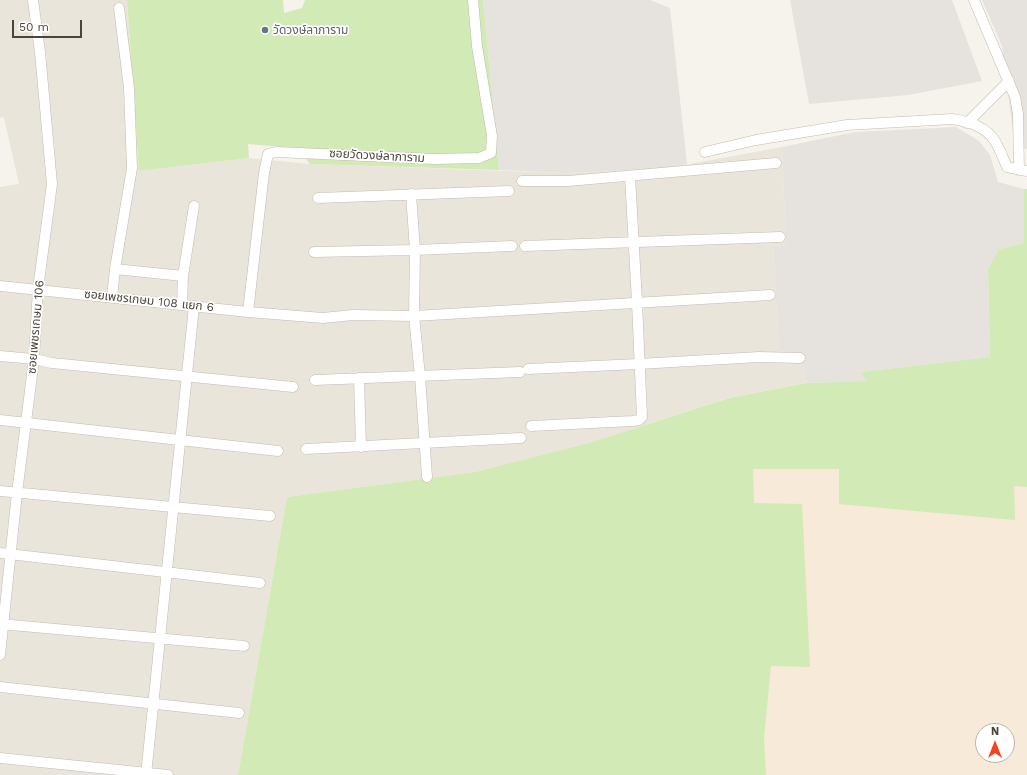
<!DOCTYPE html>
<html>
<head>
<meta charset="utf-8">
<style>
	body { margin:0 }
	#map { position:relative; width:1027px; height:775px; overflow:hidden; background:#f6f3ec; font-family:"Work Sans",sans-serif }
	canvas { display:block }
	.north { position:absolute; left:975px; top:723px; width:40px; height:40px; box-sizing:border-box; background:#fff; border:1px solid #b7b4b0; border-radius:50%; rotate:0deg; font-size:11px; font-weight:700; line-height:16px; text-align:center; color:#4b4439 }
	.north::after { content:''; display:block; margin:auto; width:14px; height:18px; background:#fc3f1d; clip-path:polygon(50% 0,100% 100%,50% 72%,0 100%) }
	.scale { position:absolute; left:12px; top:20px; width:70px; height:18px; box-sizing:border-box; border:2px solid #4b4439; border-top:0; padding-left:5px; font-size:12px; line-height:14px; white-space:nowrap; color:#4b4439; -webkit-text-stroke:3px #fff; paint-order:stroke }
</style>
</head>
<body>
<div id="map">
<canvas width="1027" height="775"></canvas>
<div class="north">N</div>
<div class="scale">50 m</div>
</div>
<script>
const ctx = document.querySelector('canvas').getContext('2d');
ctx.lineJoin = 'round';
function fill(path, color) { ctx.fillStyle = color; ctx.fill(path, 'evenodd'); }
function stroke(path, color, width, dash) { ctx.strokeStyle = color; ctx.lineWidth = width; ctx.lineCap = dash ? 'butt' : 'round'; ctx.setLineDash(dash || []); ctx.stroke(path); }
function drawText(font, color, halo, rows, align = 'center') {
  ctx.font = font + ' "Work Sans","Noto Sans Thai",sans-serif'; ctx.lineWidth = 3.5; ctx.setLineDash([]); ctx.textBaseline = 'middle'; ctx.strokeStyle = halo; ctx.fillStyle = color; for (const [text, x, y, turn = 0] of rows) {
    ctx.save(); ctx.translate(x, y); ctx.rotate((+turn || 0) * Math.PI / 180); ctx.textAlign = isNaN(turn) ? turn : align; if (halo) ctx.strokeText(text, 0, 0); ctx.fillText(text, 0, 0); ctx.restore();
  }
}
fill(new Path2D(`
	M0,0H127L139,171L249,158L310,164L566,173L662,169L782,147L786,245L773,246L779,351L801,354L807,383L728,398L592,442L475,472L287,497L238,775H0V187L19,184L4,118L0,117Z`), '#eae5da');
fill(new Path2D(`
	M1027,376V775H553L728,398L807,383ZM983,731H1007V755H983Z`), '#f7ead8');
fill(new Path2D(`
	M483,0H650L670,8L687,164L662,169L566,173L499,170Z
	M790,0H952L982,81L908,95L809,104Z
	M982,0H1027V149L1015,147L1002,46Z
	M956,127L979,141L990,155L998,182L1024,189V243L999,249L988,269L990,357L861,372L868,381L807,383L801,355L779,351L773,246L786,245L782,147L855,132Z`), '#e6e2dd');
fill(new Path2D(`
	M127,0H283L284,13L302,8L305,0H483L499,170L310,164L296,148L248,144L249,158L139,171Z
	M1024,189H1027V487L1014,486L1015,520L839,504V469H753L754,503L802,504L810,667L771,666L764,738L766,775H238L287,497L475,472L592,442L729,398L807,383L867,381L861,372L990,357L988,269L999,249L1024,243Z`), '#d2eab5');
const minor = new Path2D(`
	M974,0L1015,97L1018,114L1019,170
	M967,123L1009,81
	M705,152L756,140L847,125L952,119C967,121 986,127 995,141C1000,149 1003,158 1007,167L1027,171
	M522,181H568L776,163
	M411,194L415,250L414,316L420,376L427,477
	M318,198L509,191
	M525,246L780,237
	M314,252L415,250L512,246
	M115,269L183,276
	M0,286L248,312L323,318L353,315L414,316L770,295
	M112,297L115,269L132,168L129,88L119,8
	M182,305L183,276L194,206
	M248,312L264,173L268,154L276,152L435,159L479,158L491,153L492,136L477,46L473,0
	M0,356L34,359L52,363L293,387
	M528,369L639,364L759,357L800,358
	M359,378L361,447
	M315,380L520,372
	M0,420L278,451
	M531,426L633,421L639,420L642,417L637,302L630,176
	M306,449L521,438
	M0,491L270,516
	M0,553L260,583
	M0,624L244,646
	M0,655L17,493L34,359L38,289L52,184L40,52L33,0
	M0,687L239,713
	M0,758L168,775
	M146,775L194,306`);
stroke(minor, '#c2bbae', 11);
stroke(minor, '#fff', 10);
for (const [x, y, r, color] of [
	[265,30,4,"#6b7280"]
]) { const dot = new Path2D(); dot.arc(x, y, r, 0, 2 * Math.PI); ctx.fillStyle = color; ctx.fill(dot); stroke(dot, '#fff', 1.5); }
drawText('12px', '#5b616d', '#fff', [
	["วัดวงษ์ลาภาราม",273,30]
], 'left');
drawText('12px', '#4b4439', '#fff', [
	["ซอยวัดวงษ์ลาภาราม",377,156,3],
	["ซอยเพชรเกษม 108 แยก 6",149,301,6],
	["ซอยเพชรเกษม 106",36,327,-85]
]);
</script>
</body>
</html>
